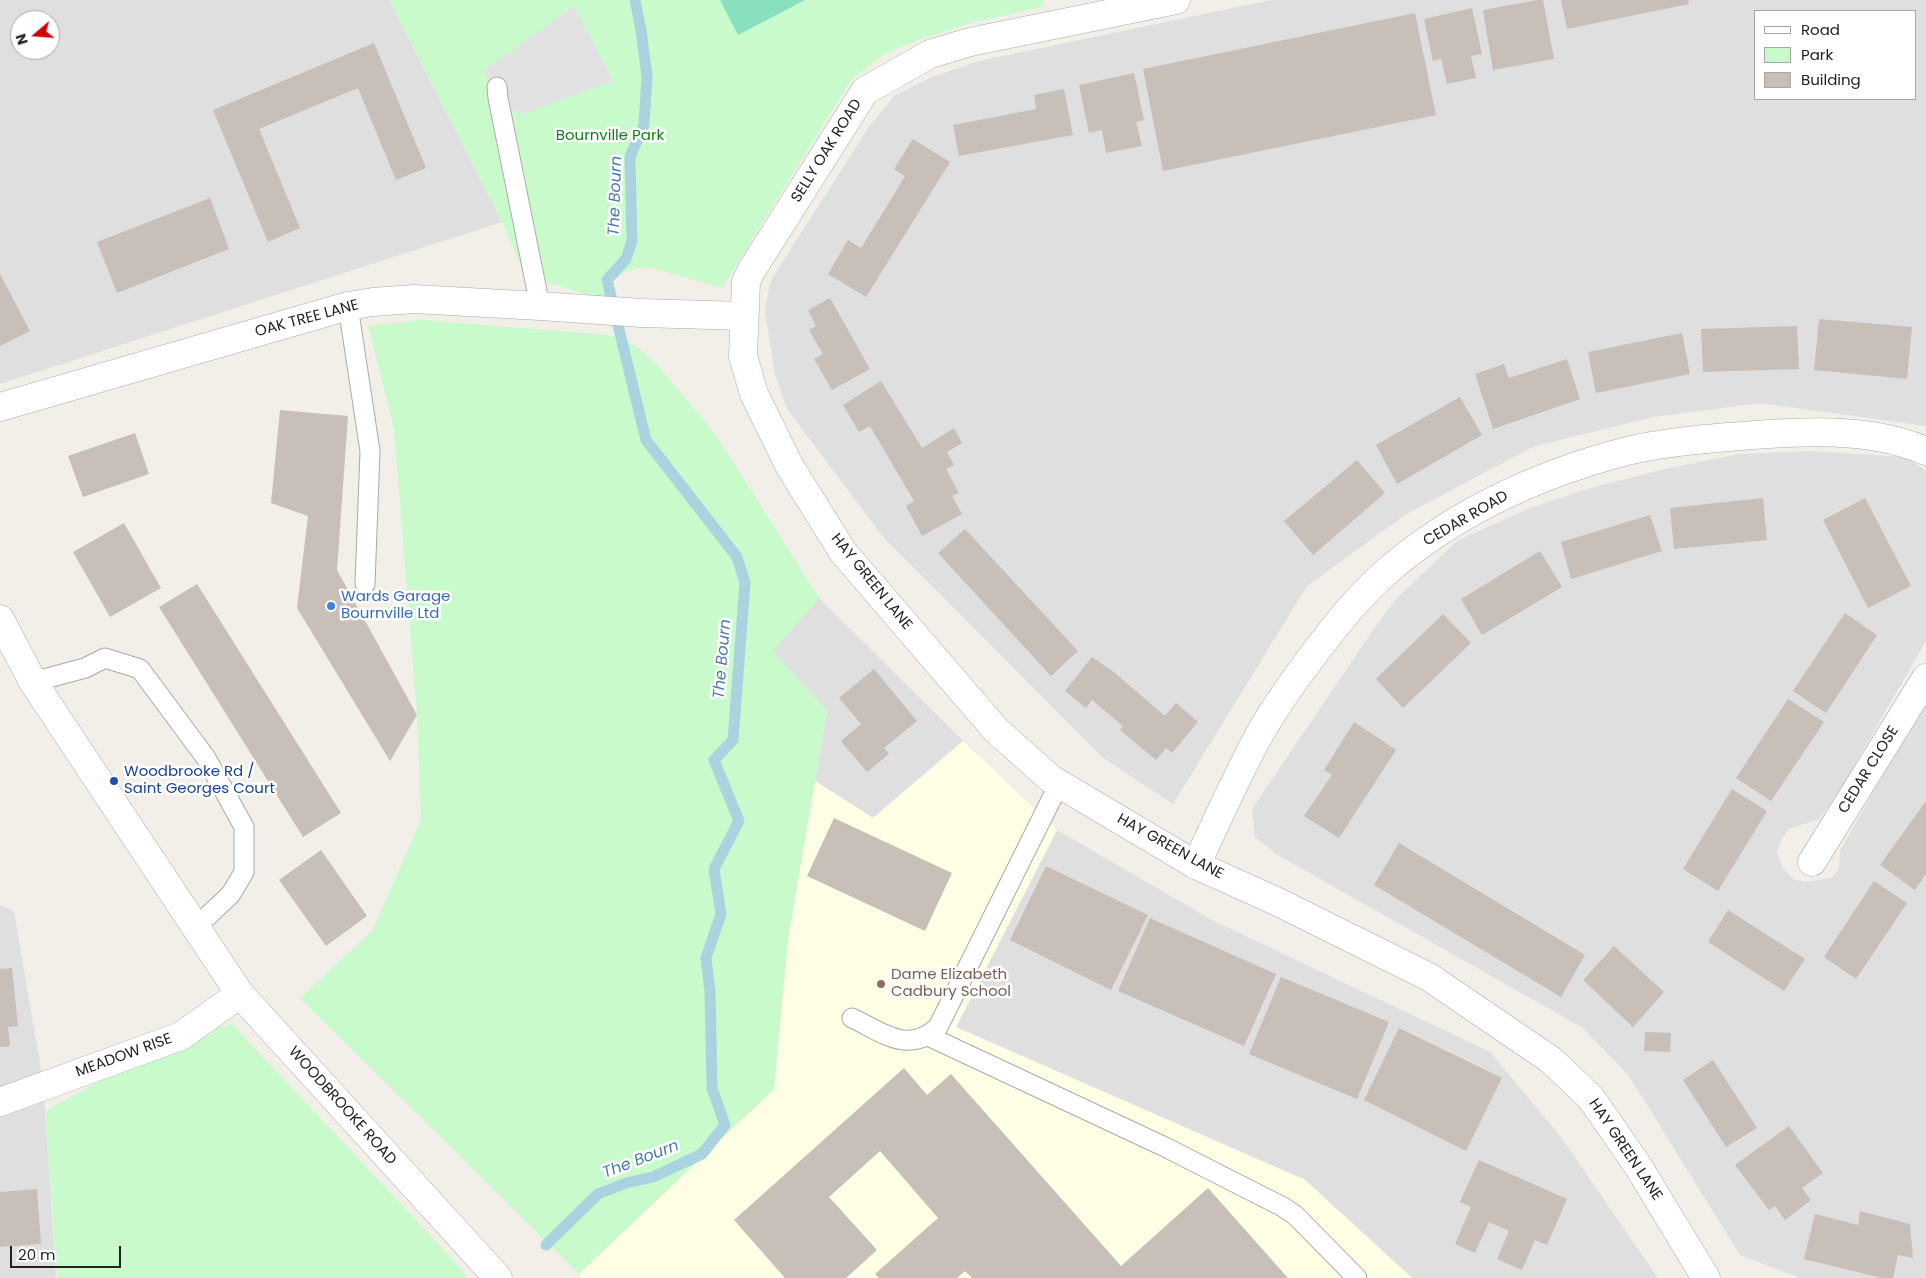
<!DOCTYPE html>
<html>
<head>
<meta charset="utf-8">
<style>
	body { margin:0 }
	#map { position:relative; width:1926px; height:1278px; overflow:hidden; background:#f2efe9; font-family:Poppins,sans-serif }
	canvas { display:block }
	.legend { position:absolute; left:1754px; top:10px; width:162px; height:90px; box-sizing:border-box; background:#fff; border:1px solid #a7a7a7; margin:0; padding:6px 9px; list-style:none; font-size:15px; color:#222 }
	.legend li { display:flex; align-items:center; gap:10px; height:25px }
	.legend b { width:25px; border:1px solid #a7a7a7 }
	.north { position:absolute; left:10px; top:10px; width:50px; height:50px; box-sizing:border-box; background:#fff; border:1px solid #a7a7a7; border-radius:50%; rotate:252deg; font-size:14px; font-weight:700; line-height:20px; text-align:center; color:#222 }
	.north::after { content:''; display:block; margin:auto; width:18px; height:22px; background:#d40000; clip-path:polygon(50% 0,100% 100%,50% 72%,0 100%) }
	.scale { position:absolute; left:10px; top:1246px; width:111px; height:22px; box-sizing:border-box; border:2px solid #222; border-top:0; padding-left:6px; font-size:15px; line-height:18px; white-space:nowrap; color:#222; -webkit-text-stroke:4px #fff; paint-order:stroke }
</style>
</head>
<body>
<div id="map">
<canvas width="1926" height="1278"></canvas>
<ul class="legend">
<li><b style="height:6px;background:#fff"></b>Road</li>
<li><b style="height:14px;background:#c8facc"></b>Park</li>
<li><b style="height:14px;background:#c7bfb8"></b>Building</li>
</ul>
<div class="north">N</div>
<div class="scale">20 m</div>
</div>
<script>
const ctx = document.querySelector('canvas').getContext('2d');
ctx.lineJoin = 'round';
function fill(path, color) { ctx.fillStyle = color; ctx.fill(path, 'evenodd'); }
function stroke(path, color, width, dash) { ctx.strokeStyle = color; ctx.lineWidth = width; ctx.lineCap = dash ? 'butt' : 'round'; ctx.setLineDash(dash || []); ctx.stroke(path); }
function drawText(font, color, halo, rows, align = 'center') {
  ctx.font = font + ' Poppins,sans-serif'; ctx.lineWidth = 5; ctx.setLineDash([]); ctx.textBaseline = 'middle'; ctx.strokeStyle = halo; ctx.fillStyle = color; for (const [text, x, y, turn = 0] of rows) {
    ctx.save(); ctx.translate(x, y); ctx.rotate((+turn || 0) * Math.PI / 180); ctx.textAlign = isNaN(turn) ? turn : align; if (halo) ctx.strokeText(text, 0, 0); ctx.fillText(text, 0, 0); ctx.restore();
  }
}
fill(new Path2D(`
	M0,0H389L502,222L0,384ZM20,20H50V50H20Z
	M1271,0H1926V426L1760,403L1654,417L1535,446L1408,513L1307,586L1173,804L1102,757L884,538L787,409L775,375L765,310L771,280L869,127L894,96L932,77L979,61ZM1755,11H1915V99H1755Z
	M1810,451L1906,457L1926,471V641L1837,795L1819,819L1789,829L1781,840L1777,852L1783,868L1793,879L1805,882L1831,878L1839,869L1840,851L1887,767L1926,703V1278H1800L1740,1255L1629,1076L1583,1028L1276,854L1255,837L1252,809L1373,630L1396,599L1457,541L1530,508L1590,488L1665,469L1739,454Z
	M819,598L963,741L873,818L815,781L827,711L773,651Z
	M1057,830L1212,920L1490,1052L1561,1137L1658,1278H1412L1305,1180L956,1027Z
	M0,905L14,911L43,1081L56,1278H0Z`), '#e0dfdf');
fill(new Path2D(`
	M963,741L1057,830L956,1027L1305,1180L1412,1278H582L579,1274L774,1089L788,940L815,781L873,818Z`), '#ffffe5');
fill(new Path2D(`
	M389,0H1042L1045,6L975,22L921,39L884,54L851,80L722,288L649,267C625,269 612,276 603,300L543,281L527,279L502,222Z
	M423,320L608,335L624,339L640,349L660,368L707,424L727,452L819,598L773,651L827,711L788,940L774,1089L579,1274L300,998L372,931L421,820L417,715L394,429L368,326Z
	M232,1024L445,1251L468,1278H57L45,1111L181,1036Z`), '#c8facc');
fill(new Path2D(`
	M720,0H805L738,35Z`), '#88e0be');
fill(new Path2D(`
	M574,6L613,81L519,115L499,97L483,71Z`), '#e2e2e2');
stroke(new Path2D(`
	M546,1245L598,1194L626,1183L653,1177L702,1154L725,1125L712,1088L710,991L706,958L721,914L714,869L739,821L714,760L733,740L745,583L737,557L646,440L607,280L626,259L632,241L630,157L644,125L647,76L641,30L635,0`), '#aad3df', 11);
fill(new Path2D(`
	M1537,0H1543L1554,59L1493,70L1483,10Z
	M1561,0H1688L1689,4L1567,29Z
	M1472,8L1482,54L1471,56L1476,78L1447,84L1441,59L1433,61L1424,19Z
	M1415,13L1436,115L1163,171L1143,69Z
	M374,43L426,168L396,180L358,88L259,129L300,228L268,242L213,110Z
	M1134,73L1144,120L1136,122L1142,146L1106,153L1102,130L1089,133L1079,85Z
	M1064,89L1073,135L959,156L953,125L1036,109L1034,95Z
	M913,139L950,162L866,297L828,274L848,240L861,248L882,214L905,176L894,169Z
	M210,198L229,249L117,293L97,242Z
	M0,274L30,331L0,346Z
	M830,298L870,369L832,390L814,359L823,354L809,330L816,326L808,310Z
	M1819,319L1912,327L1907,379L1814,370Z
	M1797,326L1799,369L1703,372L1701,329Z
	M1682,333L1690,374L1596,393L1588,352Z
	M1567,359L1580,399L1493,429L1475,374L1504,364L1509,378Z
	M881,381L922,448L954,428L962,443L947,452L954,465L946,469L959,493L952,496L962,514L922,536L906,506L914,501L870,426L859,432L843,405Z
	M1460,397L1482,435L1397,484L1376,445Z
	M280,410L348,416L337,570L417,715L390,761L297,608L308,516L271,503Z
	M135,433L149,474L83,497L68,456Z
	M1357,460L1385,493L1313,555L1284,521Z
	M1763,498L1767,540L1674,549L1670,508Z
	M1865,498L1911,586L1868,608L1823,520Z
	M1650,515L1662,551L1571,579L1561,542Z
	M124,523L161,588L110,617L73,552Z
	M965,529L1078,651L1051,676L938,553Z
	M1540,551L1562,587L1482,635L1461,599Z
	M197,584L341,813L303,837L159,607Z
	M1845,613L1877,635L1826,713L1793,691Z
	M1443,614L1471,643L1403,708L1376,679Z
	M1092,657L1115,673L1165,716L1176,703L1198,722L1172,753L1166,748L1156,760L1120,730L1123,726L1092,700L1086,708L1065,691Z
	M874,669L917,721L884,748L889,754L867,772L841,741L861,724L839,698Z
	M1788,699L1824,722L1771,801L1736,778Z
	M1354,722L1396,750L1339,838L1304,816L1332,775L1324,770Z
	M1732,789L1767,811L1718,891L1683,869Z
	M1926,801V874L1915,890L1880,865Z
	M834,818L952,873L925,931L807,876Z
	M1399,843L1585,955L1561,997L1374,885Z
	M321,850L367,916L326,946L279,880Z
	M1046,866L1148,915L1111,990L1010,940Z
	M1874,881L1907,903L1856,979L1824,957Z
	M1728,910L1805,959L1784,991L1708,942Z
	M1150,918L1276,974L1244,1046L1118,991Z
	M1614,946L1664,992L1633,1027L1583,980Z
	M12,968L18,1026L8,1027L10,1046L0,1047V969Z
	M1281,977L1389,1022L1357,1099L1249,1054Z
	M1399,1028L1502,1078L1466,1151L1364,1100Z
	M1645,1032L1671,1033L1670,1052L1644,1051Z
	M1713,1060L1757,1128L1726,1147L1683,1080Z
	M904,1068L927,1095L951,1074L1121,1266L1208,1188L1288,1278H972L965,1271L957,1278H879L875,1274L938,1218L880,1151L829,1197L877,1250L846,1278H785L734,1220Z
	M1789,1126L1823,1173L1802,1188L1811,1200L1785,1220L1775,1206L1769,1210L1735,1165Z
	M1479,1160L1567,1199L1547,1245L1535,1240L1522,1270L1497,1259L1509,1231L1489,1222L1475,1253L1455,1244L1471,1207L1460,1202Z
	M37,1189L41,1244L0,1247V1192Z
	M1860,1211L1910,1224L1913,1258L1898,1255L1893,1278H1882L1804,1259L1815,1214L1858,1225Z`), '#c7bfb8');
const service = new Path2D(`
	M497,87L498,98L540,306
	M348,306L370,451L365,584
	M33,682L85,668L105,658L140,669L206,758L244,827V872L231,894L195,928
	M852,1018C882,1032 908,1055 938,1027L1059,784
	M928,1036L1165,1147L1283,1207L1295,1215L1357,1278`);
const minor = new Path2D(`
	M1812,862L1926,678
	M1196,865C1216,823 1235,780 1257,739C1271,713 1290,686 1308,662C1331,631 1355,600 1384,574C1453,513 1539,474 1627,451C1660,443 1695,440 1728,437C1793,432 1865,425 1926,451
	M0,1102L181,1036L240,994`);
const tertiary = new Path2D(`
	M1176,0L970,42L930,54L865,91L751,271L746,282L743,356L754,394L790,467L843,552L996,730L1051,779L1196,865L1278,902L1429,977L1551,1060L1591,1098L1638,1166L1706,1278
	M0,407L348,306L373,302L414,299L540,306L642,313L744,316
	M0,619L33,682L240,994L498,1278`);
stroke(service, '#a9a9a9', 21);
stroke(minor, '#a9a9a9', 29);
stroke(tertiary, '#a9a9a9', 29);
stroke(service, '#fff', 19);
stroke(minor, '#fff', 28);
stroke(tertiary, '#fff', 28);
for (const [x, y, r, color] of [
	[331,606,5,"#3f7fe0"],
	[114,781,5,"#1a4fb4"],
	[881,984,5,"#8d6e63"]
]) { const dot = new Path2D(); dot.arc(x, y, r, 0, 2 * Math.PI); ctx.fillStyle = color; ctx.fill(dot); stroke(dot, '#fff', 2); }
drawText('15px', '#0c8416', '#fff', [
	["Bournville Park",610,136]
]);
drawText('15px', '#222', '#fff', [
	["SELLY OAK ROAD",827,151,-58],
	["OAK TREE LANE",307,319,-15],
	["CEDAR ROAD",1466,519,-30],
	["HAY GREEN LANE",871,582,51],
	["CEDAR CLOSE",1869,770,-58],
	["HAY GREEN LANE",1170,847,29],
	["MEADOW RISE",124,1056,-20],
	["WOODBROOKE ROAD",342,1106,48],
	["HAY GREEN LANE",1625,1150,56]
]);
drawText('15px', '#366cbe', '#fff', [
	["Wards Garage",341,597],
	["Bournville Ltd",341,614]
], 'left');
drawText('15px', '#164399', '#fff', [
	["Woodbrooke Rd /",124,772],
	["Saint Georges Court",124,789]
], 'left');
drawText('15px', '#785e54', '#fff', [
	["Dame Elizabeth",891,975],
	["Cadbury School",891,992]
], 'left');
drawText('italic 16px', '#4a7aab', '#fff', [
	["The Bourn",616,196,-88],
	["The Bourn",723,659,-85],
	["The Bourn",641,1160,-21]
]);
</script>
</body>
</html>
